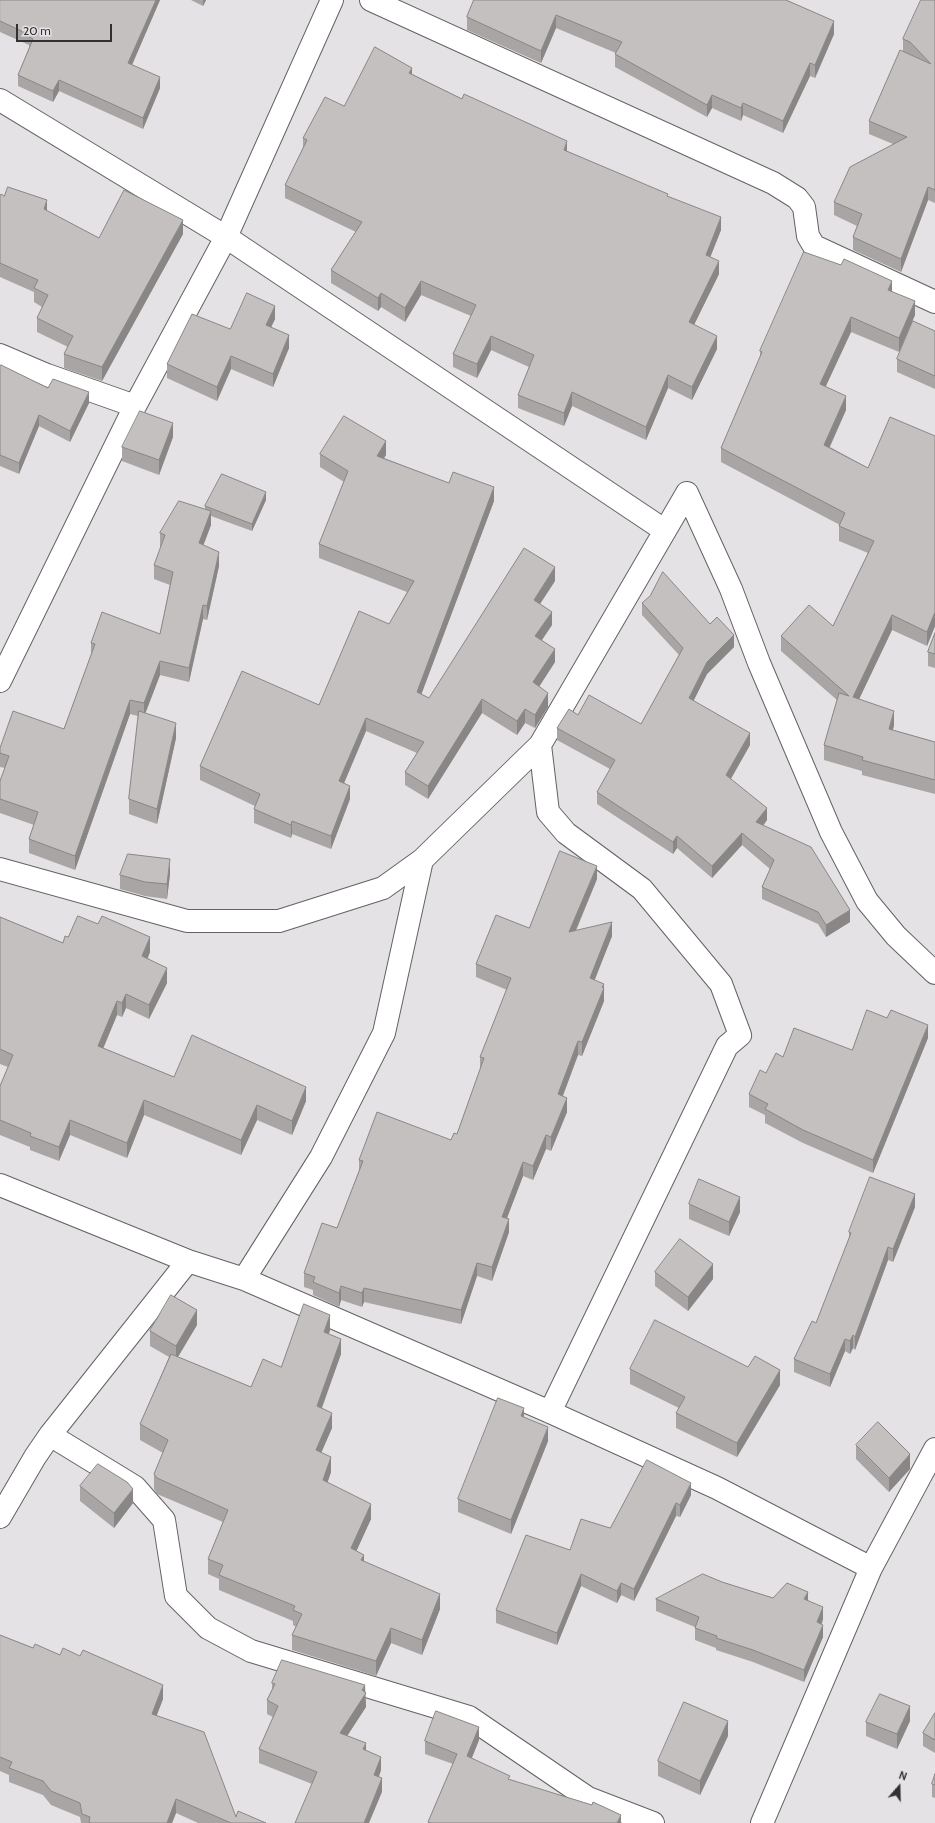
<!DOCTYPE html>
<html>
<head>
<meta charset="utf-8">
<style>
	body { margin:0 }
	#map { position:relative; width:935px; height:1823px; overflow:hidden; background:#e4e2e5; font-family:Cabin,sans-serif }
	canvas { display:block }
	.north { position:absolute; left:879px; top:1767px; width:40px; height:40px; -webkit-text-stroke:3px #e4e2e5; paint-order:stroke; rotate:20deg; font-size:11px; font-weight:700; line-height:16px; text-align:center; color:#313132 }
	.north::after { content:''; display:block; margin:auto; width:14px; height:18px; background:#313132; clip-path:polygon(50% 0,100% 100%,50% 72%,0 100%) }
	.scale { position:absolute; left:16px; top:24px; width:96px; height:18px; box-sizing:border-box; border:2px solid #313132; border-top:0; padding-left:5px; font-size:12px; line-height:14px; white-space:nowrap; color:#313132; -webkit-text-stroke:3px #e4e2e5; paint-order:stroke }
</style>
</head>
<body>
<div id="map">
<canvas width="935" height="1823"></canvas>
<div class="north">N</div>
<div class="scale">20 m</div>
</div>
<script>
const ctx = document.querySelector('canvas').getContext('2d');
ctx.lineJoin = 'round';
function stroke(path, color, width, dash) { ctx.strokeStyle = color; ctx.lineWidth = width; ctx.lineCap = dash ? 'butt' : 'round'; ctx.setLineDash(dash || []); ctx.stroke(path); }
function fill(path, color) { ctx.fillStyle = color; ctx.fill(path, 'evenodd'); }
const minor = new Path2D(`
	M371,0L773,183L797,198L804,207L808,236L814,246L935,302
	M0,100L226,237L664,530
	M0,355L47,375L135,406
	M687,493L731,589L759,663L831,832L867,901L896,936L935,973
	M0,681L135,406L226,237L332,0
	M540,745L548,812L566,833L642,889L721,984L740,1035L727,1046L550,1412
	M0,869L187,921H279L383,888L422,860L540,745L687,493
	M0,1185L188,1261L244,1279L550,1412L717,1488L871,1568
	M244,1279L321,1157L384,1033L422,860
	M50,1435L135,1487L164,1520L176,1596L208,1628L251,1651L469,1717L588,1798L653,1823
	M0,1517L35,1457L50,1435L188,1261
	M762,1823L871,1568L935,1449`);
stroke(minor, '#636264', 24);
stroke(minor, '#fff', 22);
fill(new Path2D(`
	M0,0H160L132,65L160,88L143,129L59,91L53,102L18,86V75L29,48V45L0,32Z
	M191,0H206L203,6Z
	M474,0L834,34L815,78L810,76L783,133L743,115L741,121L712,108L707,117L615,67V54L616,53L556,28L541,63L467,30V17Z
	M935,0V203L928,200L901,272L853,250V237L857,226L834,215V202L893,144L869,134V121L903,51V39Z
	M412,74L567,151L668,196L721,230L710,257L719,274L694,325L717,349L692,400L668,388L646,440L572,406L564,426L518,408V395L529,367L491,350L477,378L453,367V354L471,316L421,295L405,322L381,307L378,311L331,283V270L356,232L285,198V185L303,148V138L344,106Z
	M0,196H4L47,211L99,238L183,234L102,381L64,368V354L68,347L37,332V318L42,307L34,302V292L0,277Z
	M892,291L915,315L899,352L851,332L825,387L846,410L830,447L868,468L935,436V626L927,646L892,630L859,699L894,725L893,730L935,742V794L862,775V771L824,760V745L837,700L781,651V636L833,626L868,553L839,541V526L840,525L721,462V448L760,358V351Z
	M275,319L271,327L289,348L273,387L231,369L217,401L167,378V364L230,329Z
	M935,331V389L897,372V359Z
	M0,367L48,388L89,403L70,442L39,426L19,474L0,466Z
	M173,437L159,475L122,461V447Z
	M320,454L386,455L384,458L494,501L421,694L429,698L555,581L540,604L552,625L542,640L555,662L539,687L548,707L535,728L525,723L517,735L482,713L428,799L405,785V772L417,753L366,731L344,783L350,799L331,849L292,834L291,838L254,823V809L255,806L200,780V766L319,705L389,624L407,592L319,558V544L344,482L320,467Z
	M266,500L252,531L211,516V525L203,545L219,566L207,620L203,619L189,682L160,675L145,713L176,738L157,824L129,814V799L138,716L130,714L75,870L29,853V839L34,825L0,813V781L5,768L0,767V748L64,729L91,655V643L160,634L170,585L154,579V565L161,548L160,547V533L205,509V506Z
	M642,603L710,624L734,647L707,674L693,701L750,745L731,779L767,820L763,826L850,922L826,937L818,924L762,899V887L770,869L742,845L712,878L677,848L673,854L597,804V792L610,769L557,740V728L578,715L641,724L679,655L642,615Z
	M935,633V668L928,666V652Z
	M170,874L167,899L145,896L120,889V875Z
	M597,879L576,931L612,936L594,980L604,987V1001L582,1056L578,1055L563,1096L567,1112L551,1151L546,1149L533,1180L523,1176L507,1218L509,1232L492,1281L477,1276L461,1324L364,1302L362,1307L341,1300L339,1307L313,1295V1290L304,1287V1273L337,1228L359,1171V1160L451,1140L457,1134L480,1070V1057L507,990L476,977V964L529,928Z
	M0,917L63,943L68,937L150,952L148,958L167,983L149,1019L126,1008L122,1017L117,1015L103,1048L174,1077L306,1101L292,1135L257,1120L241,1155L144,1115L127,1158L70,1135L59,1161L30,1150V1147L0,1135V1086L8,1067L0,1064Z
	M928,1038L873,1173L803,1143L765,1123V1115L749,1107V1094L766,1073L783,1057L852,1050Z
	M689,1204L740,1212L729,1236L689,1219Z
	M915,1207L893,1262L888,1260L855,1350L853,1348L850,1354L845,1351L830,1387L794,1372V1359L816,1323L849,1239V1232Z
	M655,1272L713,1279L688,1311L655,1286Z
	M197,1325L178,1357L251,1387L281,1367L330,1330L329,1334L341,1354L321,1408L332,1428L321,1452L331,1472L327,1483L371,1519L356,1551L364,1561L440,1609L422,1655L391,1643L376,1676L292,1650V1635L296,1627L293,1625V1621L219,1590V1579L208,1574V1559L223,1522L157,1494L154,1489V1474L163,1453L140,1440V1424L169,1357L150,1346V1331Z
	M630,1369L780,1385L737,1457L676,1428V1413L679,1408L630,1384Z
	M524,1417L548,1441L511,1534L458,1512V1499Z
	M856,1445L910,1469L889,1492L856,1459Z
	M80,1486L133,1503L114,1528L80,1501Z
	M691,1495L680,1517L676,1516L634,1601L621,1595L617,1603L581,1586L557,1645L496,1623V1610L570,1550L610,1528Z
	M722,1582L773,1598L808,1600L823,1619L822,1624L823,1637L804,1682L753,1662L716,1650V1648L695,1640V1627L656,1611V1599Z
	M0,1635L163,1699L156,1716L236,1817L266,1823H198L176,1813L172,1823H81L80,1817L51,1805L43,1795L9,1782V1775L0,1771Z
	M272,1683L365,1692L366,1707L347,1736L366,1750L381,1770L379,1777L382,1792L312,1784L259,1763V1749L273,1717L267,1714V1700L272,1689Z
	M935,1713V1753L923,1746V1733Z
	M910,1721L897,1749L866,1736V1722Z
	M728,1736L700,1795L658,1776V1761Z
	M479,1740L472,1758L510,1780L621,1823H428V1822L453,1764L425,1754V1741Z
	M935,1774V1798L932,1797V1784Z`), '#a9a5a4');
fill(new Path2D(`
	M156,0H160L128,74V63Z
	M203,0H206L203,6Z
	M556,15V28L541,63V51Z
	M834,21V34L815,78V65Z
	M810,63V76L783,133V121Z
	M412,68V81L409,73Z
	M160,77V88L143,129V118Z
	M59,80V91L53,102V91Z
	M712,95V108L707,117V105Z
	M743,103V115L741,121V108Z
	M567,141V155L564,150Z
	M928,187V200L901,272V259Z
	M47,200V214L44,209Z
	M721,217V230L706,268V255Z
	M183,220V234L102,381V367Z
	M719,261V274L689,335V322Z
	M421,281V295L405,322V308Z
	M892,281V296L888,290Z
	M381,293V307L378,311V298Z
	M915,301V315L899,352V338Z
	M275,306V319L266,338V325Z
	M851,317V332L820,399V384Z
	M289,335V348L273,387V374Z
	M491,336V350L477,378V364Z
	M717,336V349L692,400V387Z
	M231,356V369L217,401V387Z
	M668,375V388L646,440V427Z
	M89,392V403L70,442V431Z
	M572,392V406L564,426V413Z
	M846,396V410L824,459V445Z
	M39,415V426L19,474V463Z
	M173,423V437L159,475V460Z
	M386,441V455L377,469V456Z
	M494,487V501L417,706V692Z
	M266,492V500L252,531V524Z
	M211,511V525L199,557V543Z
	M219,552V566L207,620V606Z
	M555,567V581L534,613V600Z
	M203,605V619L189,682V668Z
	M552,612V625L535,650V636Z
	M935,612V626L927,646V632Z
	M892,615V630L853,712V697Z
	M734,635V647L707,674L689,710V698L707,662Z
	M555,649V662L533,696V682Z
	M160,661V675L144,717V703Z
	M548,693V707L535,728V715Z
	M482,699V713L428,799V786Z
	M130,700V714L75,870V856Z
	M525,709V723L517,735V721Z
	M894,711V725L889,744V729Z
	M366,718V731L339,795V781Z
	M176,723V738L157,824V809Z
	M750,733V745L726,787V775Z
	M350,786V799L331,849V836Z
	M767,808V820L756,835V822Z
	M292,821V834L291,838V825Z
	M742,833V845L712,878V866Z
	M677,836V848L673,854V842Z
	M170,859V874L167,899V884Z
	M597,866V879L569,946V932Z
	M850,910V922L826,937V925Z
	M612,922V936L590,992V978Z
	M150,937V952L142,970V956Z
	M167,968V983L149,1019V1005Z
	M604,984V990V988V1001L582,1056V1042Z
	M126,994V1008L122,1017V1003Z
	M117,1001V1015L98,1061V1046Z
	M928,1025V1038L873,1173V1160Z
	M578,1041V1055L558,1108V1094Z
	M306,1087V1101L292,1135V1121Z
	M567,1098V1112L551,1151V1137Z
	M144,1100V1115L127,1158V1143Z
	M257,1105V1120L241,1155V1140Z
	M70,1120V1135L59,1161V1147Z
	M546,1135V1149L533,1180V1166Z
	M523,1162V1176L502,1231V1217Z
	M915,1194V1207L893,1262V1249Z
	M740,1197V1212L729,1236V1222Z
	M509,1219V1232L492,1281V1267Z
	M888,1247V1260L855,1350V1337Z
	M477,1263V1276L461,1324V1310Z
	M713,1264V1279L688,1311V1297Z
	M341,1286V1300L339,1307V1293Z
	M364,1288V1302L362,1307V1293Z
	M197,1310V1325L176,1360V1346Z
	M330,1315V1330L324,1348V1332Z
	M853,1335V1348L850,1354V1341Z
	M341,1339V1354L317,1422V1406Z
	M845,1339V1351L830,1387V1374Z
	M780,1370V1385L737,1457V1443Z
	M524,1408V1421L521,1416Z
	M332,1413V1428L316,1465V1450Z
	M548,1427V1441L511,1534V1520Z
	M910,1454V1469L889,1492V1478Z
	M331,1457V1472L323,1496V1480Z
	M691,1483V1495L680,1517V1505Z
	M133,1489V1503L114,1528V1513Z
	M676,1503V1516L634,1601V1589Z
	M371,1504V1519L351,1563V1548Z
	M364,1555V1570L361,1560Z
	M581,1574V1586L557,1645V1633Z
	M621,1583V1595L617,1603V1591Z
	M808,1592V1604L804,1599Z
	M440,1594V1609L422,1655V1640Z
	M823,1607V1619L817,1634V1622Z
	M823,1625V1637L804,1682V1670Z
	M391,1628V1643L376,1676V1661Z
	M163,1685V1699L152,1728V1714Z
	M365,1685L366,1707L340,1747V1733Z
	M910,1706V1721L897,1749V1734Z
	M728,1721V1736L700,1795V1781Z
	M479,1727V1740L467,1769V1756Z
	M366,1743V1757L363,1749Z
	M381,1757V1770L374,1789V1775Z
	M382,1778V1792L369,1823H364Z
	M176,1799V1813L172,1823H167Z
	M621,1815V1823H617Z`), '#898686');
const building = new Path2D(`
	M0,0H156L128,63L160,77L143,118L59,80L53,91L18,75L33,39L29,37L30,35L0,21Z
	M474,0H786L834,21L815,65L810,63L783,121L743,103L741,108L712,95L707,105L615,54L622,42L556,15L541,51L467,17Z
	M921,0H935V190L928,187L901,259L853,237L862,214L834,202L850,167L907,137L869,121L900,50L931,64L910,42L903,39Z
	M375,47L412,68L409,73L462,99L464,94L567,141L564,150L668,194L667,196L721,217L706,255L719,261L689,322L717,336L692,387L668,375L646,427L572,392L564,413L518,395L534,355L491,336L477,364L453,354L476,305L421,281L405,308L381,293L378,298L331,270L362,222L285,185L307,140L303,138L325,97L344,106Z
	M8,187L47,200L44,209L99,238L124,190L183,220L102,367L64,354L73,336L37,318L48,295L34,288L38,280L0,263V196L1,194L4,196Z
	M804,252L841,265L844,259L892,281L888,290L915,301L899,338L851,317L820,384L846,396L824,445L868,468L890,417L935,436V612L927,632L892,615L853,697L894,711L889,729L935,742V780L862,760L863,757L824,745L839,693L849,696L781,636L809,605L833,626L874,541L839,526L845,513L721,448L762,352L760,351Z
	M247,293L275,306L266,325L289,335L273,374L231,356L217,387L167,364L192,314L230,329Z
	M913,321L935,331V376L897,359Z
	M1,365L48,388L53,379L89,392L70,431L39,415L19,463L0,455V367Z
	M140,411L173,423L159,460L122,447Z
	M344,416L386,441L377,456L449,483L453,472L494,487L417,692L429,698L524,548L555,567L534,600L552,612L535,636L555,649L533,682L548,693L535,715L525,709L517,721L482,699L428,786L405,772L424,742L366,718L339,781L350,786L331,836L292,821L291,825L254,809L260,794L200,766L242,671L319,705L359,611L389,624L414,581L319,544L348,471L320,454Z
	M222,474L266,492L252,524L205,506Z
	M179,501L211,511L199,543L219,552L207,606L203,605L189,668L160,661L144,703L130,700L75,856L29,839L38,812L0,799V781L9,756L0,753V748L13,711L64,729L95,644L91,643L102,612L160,634L173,572L154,565L165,535L160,533Z
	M663,572L710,624L717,617L734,635L707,662L689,698L750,733L726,775L767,808L756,822L811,847L850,910L826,925L818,912L762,887L774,860L742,833L712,866L677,836L673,842L597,792L615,760L557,728L569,709L578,715L589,695L641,724L683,648L642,603L650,596Z
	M935,633V654L928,652Z
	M139,711L176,723L157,809L129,799Z
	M560,851L597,866L569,932L612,922L590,978L604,984L602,987L604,988L582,1042L578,1041L558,1094L567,1098L551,1137L546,1135L533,1166L523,1162L502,1217L509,1219L492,1267L477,1263L461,1310L364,1288L362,1293L341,1286L339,1293L313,1282L315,1277L304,1273L322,1223L337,1228L363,1161L359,1160L377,1112L451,1140L454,1133L457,1134L484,1058L480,1057L511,978L476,964L496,915L529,928Z
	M128,854L170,859L167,884L145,882L120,875Z
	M78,916L98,924L102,916L150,937L142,956L167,968L149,1005L126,994L122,1003L117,1001L98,1046L174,1077L192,1035L306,1087L292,1121L257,1105L241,1140L144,1100L127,1143L70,1120L59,1147L30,1136L31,1133L0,1120V1086L13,1055L0,1049V917L63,943L65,936L68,937Z
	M867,1010L887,1018L891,1010L928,1025L873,1160L803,1130L765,1109L768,1104L749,1094L760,1070L766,1073L776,1053L783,1057L794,1028L852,1050Z
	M870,1177L915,1194L893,1249L888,1247L855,1337L853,1335L850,1341L845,1339L830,1374L794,1359L812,1321L816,1323L851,1233L849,1232Z
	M699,1179L740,1197L729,1222L689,1204Z
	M680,1239L713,1264L688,1297L655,1272Z
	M171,1295L197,1310L176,1346L150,1331Z
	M304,1304L330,1315L324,1332L341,1339L317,1406L332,1413L316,1450L331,1457L323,1480L371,1504L351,1548L364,1555L361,1560L440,1594L422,1640L391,1628L376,1661L292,1635L302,1614L293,1610L295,1606L219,1575L223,1565L208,1559L228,1510L157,1478L154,1474L168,1440L140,1424L171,1354L251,1387L263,1359L281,1367Z
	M655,1320L748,1367L755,1356L780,1370L737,1443L676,1413L685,1397L630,1369Z
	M498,1398L524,1408L521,1416L548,1427L511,1520L458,1499Z
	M878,1422L910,1454L889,1478L856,1445Z
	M647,1460L691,1483L680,1505L676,1503L634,1589L621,1583L617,1591L581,1574L557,1633L496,1610L526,1535L570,1550L581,1519L610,1528Z
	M98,1464L127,1482L133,1489L114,1513L80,1486Z
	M703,1574L722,1582L773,1598L787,1583L808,1592L804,1599L823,1607L817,1622L823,1625L804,1670L753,1650L716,1638L717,1636L695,1628L699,1617L656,1599Z
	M0,1635L33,1648L35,1644L60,1655L63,1648L80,1656L83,1650L163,1685L152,1714L204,1732L236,1817L238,1811L266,1823H231L176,1799L167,1823H91L89,1822L90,1817L82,1814L80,1803L51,1791L43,1781L9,1768L12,1762L0,1757Z
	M282,1660L365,1685L362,1690L366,1693L340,1733L366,1743L363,1749L381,1757L374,1775L382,1778L364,1823H295L317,1772L259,1749L278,1706L267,1700L275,1684L272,1683Z
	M880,1694L910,1706L897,1734L866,1722Z
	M684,1702L728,1721L700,1781L658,1761Z
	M436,1711L479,1727L467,1756L510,1776L508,1779L592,1805L593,1802L621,1815L617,1823H431L428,1822L457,1754L425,1741Z
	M935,1713V1740L923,1733Z
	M935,1774V1785L932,1784Z`);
fill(building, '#c4c0bf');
stroke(building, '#898686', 1);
</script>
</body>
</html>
